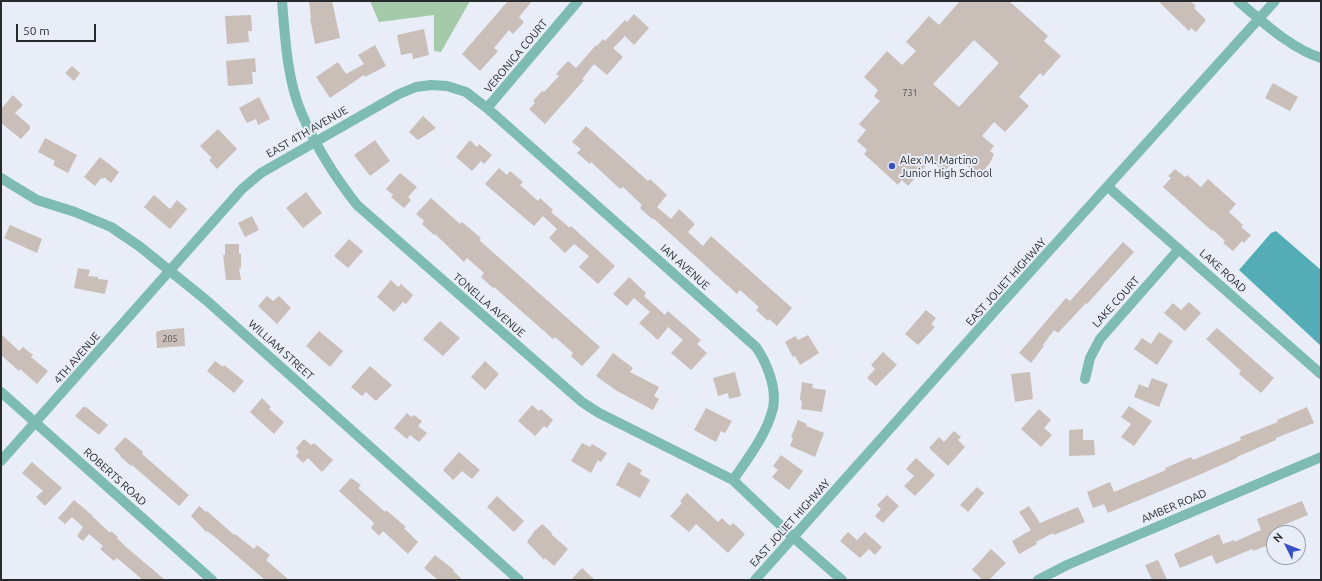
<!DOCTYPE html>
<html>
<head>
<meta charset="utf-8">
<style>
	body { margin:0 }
	#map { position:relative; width:1322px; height:581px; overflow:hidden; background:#e8edf8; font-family:Ubuntu,sans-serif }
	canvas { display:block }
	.frame { position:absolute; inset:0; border:2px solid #282a2e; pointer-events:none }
	.north { position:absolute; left:1266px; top:525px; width:40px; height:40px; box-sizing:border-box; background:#e8edf8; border:1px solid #9b9fa7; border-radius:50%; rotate:313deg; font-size:11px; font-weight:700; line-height:16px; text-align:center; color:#282a2e }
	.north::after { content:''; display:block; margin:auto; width:14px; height:18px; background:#3751c3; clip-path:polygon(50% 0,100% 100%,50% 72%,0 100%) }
	.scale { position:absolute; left:16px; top:24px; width:80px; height:18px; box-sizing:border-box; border:2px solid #282a2e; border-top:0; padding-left:5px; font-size:12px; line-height:14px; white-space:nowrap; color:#282a2e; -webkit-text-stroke:3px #e8edf8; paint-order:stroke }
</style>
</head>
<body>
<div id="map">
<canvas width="1322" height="581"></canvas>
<div class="frame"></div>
<div class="north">N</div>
<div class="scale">50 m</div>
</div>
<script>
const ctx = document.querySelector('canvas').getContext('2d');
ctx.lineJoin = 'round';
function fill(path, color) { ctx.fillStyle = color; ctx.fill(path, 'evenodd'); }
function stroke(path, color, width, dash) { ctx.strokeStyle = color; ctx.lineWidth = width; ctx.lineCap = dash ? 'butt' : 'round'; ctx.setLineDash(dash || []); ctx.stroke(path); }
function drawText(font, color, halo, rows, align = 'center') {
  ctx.font = font + ' Ubuntu,sans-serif'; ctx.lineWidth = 4; ctx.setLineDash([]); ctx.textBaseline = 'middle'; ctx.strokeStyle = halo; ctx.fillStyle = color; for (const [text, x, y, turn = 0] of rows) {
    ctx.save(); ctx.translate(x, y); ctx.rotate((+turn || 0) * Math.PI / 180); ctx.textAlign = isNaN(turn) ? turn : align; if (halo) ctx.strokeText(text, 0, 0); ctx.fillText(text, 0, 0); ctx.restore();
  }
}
fill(new Path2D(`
	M370,1H470L441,52L434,51V15L379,22Z`), '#a4caaa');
fill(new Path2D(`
	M1276,231L1321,270V346L1239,270L1271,233Z`), '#54adb6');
fill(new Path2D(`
	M309,1H332L340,38L315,44L310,18H311Z
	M508,1H532L519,17L524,22L513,34L509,30L494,48L498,51L480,71L462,54Z
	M960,1H1009L1048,36L1044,41L1061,56L1043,76L1040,73L1019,97L1029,106L1005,132L994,122L982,136L994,146L990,151L994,154L990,163L984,170L976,174L957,157L944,172L931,160L908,186L902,180L898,185L864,154L867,150L857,141L866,130L859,124L880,101L874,96L878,90L864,77L887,51L902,65L916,51L906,42L929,16L939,25ZM974,40L999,63L959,107L933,84Z
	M1158,1H1190L1196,6L1194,8L1206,20L1196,32L1191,28L1189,31Z
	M634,14L649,28L634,45L625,36L613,48L623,57L607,75L594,64L582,79L584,80L545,124L529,109L535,103L533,101L542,91L544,92L559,76L556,74L568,61L576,68L596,45L597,46L603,39L605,41L625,20L627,22Z
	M251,15L252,31H248L249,42L227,44L225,16Z
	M424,29L429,55L413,59L412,53L401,55L397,35Z
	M375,45L386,66L365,77L364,75L330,98L316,77L338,62L346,74L364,64L358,55Z
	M255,58L256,72H252L253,84L228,86L226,61Z
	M72,66L80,73L74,81L65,73Z
	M1273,83L1298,97L1290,111L1265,98Z
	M13,95L23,105L15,113L30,126V129L21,139L1,123V109Z
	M259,97L270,119L258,125L256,119L247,123L239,108Z
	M423,116L436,128L418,140L409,132Z
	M586,126L648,181L650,179L667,195L657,207L671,219L679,209L695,224L688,232L703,246L711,236L792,308L777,326L769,319L768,321L756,310L759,307L740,290L737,294L683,245L653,218L652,219L640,208L642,205L623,187L620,189L591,162L590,164L577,153L581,149L572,142Z
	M218,129L237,149L217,169L209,160L212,158L200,146Z
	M45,138L77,155L68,173L53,165L55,161L38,152Z
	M375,140L390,161L370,176L354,155Z
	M470,140L477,147L479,144L492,155L484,164L481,161L472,171L456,157Z
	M100,157L119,172L111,183L104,177L103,179L101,178L95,186L84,177Z
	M499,168L507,175L510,171L523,182L520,185L538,201L540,198L553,210L551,212L570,228L571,226L615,266L598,284L579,267L589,256L574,244L565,253L549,238L557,229L543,216L534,226L485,184Z
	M1175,169L1185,177L1187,175L1201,187L1208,179L1236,204L1229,212L1243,225L1241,227L1251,235L1244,243L1242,241L1233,251L1223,243L1225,241L1213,230L1212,231L1163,187L1171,178L1168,176Z
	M400,173L417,187L408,197L411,200L404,208L391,197L393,195L386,189Z
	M306,192L322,213L303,228L286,208Z
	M154,195L170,209L177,200L187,209L170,229L144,207Z
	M431,198L460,224L462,222L481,238L479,240L600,347L582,366L571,356L573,353L555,337L553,339L494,287L493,288L481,277L484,273L467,258L464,262L435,234L434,235L422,224L424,221L416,214Z
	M252,216L259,230L245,237L238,223Z
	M10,225L42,239L37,253L4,238Z
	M349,239L363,251L348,268L334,256Z
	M1123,242L1134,252L1087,304L1086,303L1058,333L1054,330L1043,345L1044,346L1031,363L1019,353L1066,298L1070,301Z
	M225,244H239V254H241V268L239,269L241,280H226L223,255H225Z
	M78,268L90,270L88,276L98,277V279L108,280L105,294L74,288Z
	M629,277L646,293L644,296L665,315L668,311L701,340L697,344L707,353L691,370L671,353L683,340L668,327L658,340L639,323L650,312L634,298L627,306L613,294Z
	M391,280L398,287L401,284L413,295L406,304L403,302L394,312L377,297Z
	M267,296L273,301L279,296L291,308L277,324L258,306Z
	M1189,302L1201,313L1185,331L1164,313L1173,303L1181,310Z
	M926,310L936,318L931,324L935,327L918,345L905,334Z
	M440,321L460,338L443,356L423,339Z
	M184,328L185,346L157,348L156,332L162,330Z
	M1217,328L1274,378L1261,393L1239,374L1241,371L1206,339Z
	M319,331L343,351L330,367L306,346Z
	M1159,332L1173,341L1157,365L1134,349L1142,338L1151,344Z
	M1,334L19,351L23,347L33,355L31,357L48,371L37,384L20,369L19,371L1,355Z
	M808,335L819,353L800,365L795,356L793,357L785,342L795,336L798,340Z
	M883,352L897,365L876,386L867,378L875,369L871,365Z
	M613,353L633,368L630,372L659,387L654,396L659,399L653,410L617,391L596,376Z
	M215,361L223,367L224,365L244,381L234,393L207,371Z
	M485,361L499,374L485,390L471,377Z
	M370,366L392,385L376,401L366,392L362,396L351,387Z
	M735,372L741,396L729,399L728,393L718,396L713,378Z
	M1030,372L1033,399L1015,402L1011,374Z
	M1152,378L1168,384L1159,407L1134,397L1139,384L1148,388Z
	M802,382L813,384L812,388L826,390L822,412L801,409L802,401L800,400Z
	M262,398L271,407L269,409L284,422L274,434L250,412Z
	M532,405L539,411L541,409L553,420L547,428L544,426L535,436L518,421Z
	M1129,406L1152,421L1134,446L1121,437L1131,424L1121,417Z
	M83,407H86L108,425L99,435L75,416Z
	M1307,407L1314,423L1276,438V440L1237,457V458L1199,475L1108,513L1104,504L1093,508L1087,492L1110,482L1114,492L1166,470L1165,468L1191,457L1193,460L1241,440L1240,437L1278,422L1277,420Z
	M706,408L732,421L725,433L721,431L716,442L694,430Z
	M1039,409L1051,420L1044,428L1052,435L1041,447L1021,429Z
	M407,413L411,417L414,415L422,421L418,426L427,433L419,442L410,435L407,439L394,428Z
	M798,420L807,424L806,426L824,433L815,457L790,446L793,438L791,437Z
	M1083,429V440H1094L1095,455L1069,456V430Z
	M954,431L961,437L958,440L965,447L948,466L929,448L939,437L944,442Z
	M125,437L143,452L142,454L189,495L179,506L132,465L131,466L120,456H121L114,449Z
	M304,439L311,445L314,443L333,460L322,472L308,458L303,463L296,456L299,452L296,448Z
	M582,443L590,447L592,444L607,453L601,462L598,460L591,473L571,461Z
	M459,452L480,470L472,479L462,471L453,480L443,470Z
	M781,455L803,471L789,490L772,477L778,470L773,466Z
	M916,458L935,475L915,496L904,486L914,476L906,469Z
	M32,462L62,488L45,506L36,497L43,491L22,473Z
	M628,462L642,470L640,474L650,480L640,498L616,485Z
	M351,478L361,485L358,488L385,512L386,510L406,527L404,528L418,542L408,554L383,531L379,536L371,528L374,523L339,491Z
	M977,487L984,493L968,512L960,505Z
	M687,493L718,522L722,518L730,526L733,523L745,534L728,553L696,524L689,532L670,516L682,503L680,501Z
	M887,495L899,506L883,523L875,516L881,509L877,505Z
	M497,496L524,521L514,532L487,507Z
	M74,500L93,516H92L110,533L111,531L118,537L117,538L125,546L165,580H143L117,558L114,561L100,549L103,546L89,534L83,541L77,536L83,527L72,517L65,524L58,518Z
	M1302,501L1308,515L1276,528L1278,533H1274V543L1253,551L1252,549L1216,564L1212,555L1180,568L1174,554L1219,534L1223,544L1234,540V542L1261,530L1257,519Z
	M199,506L206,512L207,511L234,535L235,534L254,549L257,545L270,555L266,560L289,580H265L215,537L207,531L206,532L191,516Z
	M1029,506L1040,523L1078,507L1085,522L1054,535L1053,533L1036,542L1037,544L1019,554L1012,541L1031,530L1019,512Z
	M542,524L552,533L551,534L568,549L554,566L545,558L544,560L527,542L535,530H536Z
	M848,532L857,540L865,532L882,547L875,555L869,549L860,558L840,541Z
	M991,549L1006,563L989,580H983L972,570Z
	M435,555L454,570L453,571L463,580H438L424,568Z
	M1158,560L1167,580H1152L1145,565Z
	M582,568L595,580H571Z`), '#c9beb8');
stroke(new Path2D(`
	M282,1C285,36 287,79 301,112C315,145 335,177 357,205L582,402L599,413L733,480L793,537L842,580
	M1238,1C1263,22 1290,48 1321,58
	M487,108L578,1
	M1,178L37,200L75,212L111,227L139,246L206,300L519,580
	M1108,187L1321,374
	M1085,379L1090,358L1100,339L1179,249
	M1,392L212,580
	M1,461L242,189L261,173L399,94L416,87L431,85L447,86L466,92L487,108L756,347C767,363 777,388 773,408C767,434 748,458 733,480
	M755,580L1002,303L1275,1
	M1038,580L1067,565L1321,457`), '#7dbbb3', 10);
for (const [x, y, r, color] of [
	[892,166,4,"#3751c3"]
]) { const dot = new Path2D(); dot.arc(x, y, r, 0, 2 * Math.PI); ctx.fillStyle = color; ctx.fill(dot); stroke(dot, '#e8edf8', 1.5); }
drawText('9px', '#504f50', null, [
	["731",910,93],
	["205",170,339]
]);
drawText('11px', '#282a2e', '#e8edf8', [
	["VERONICA COURT",516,56,-50],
	["EAST 4TH AVENUE",307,132,-30],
	["IAN AVENUE",685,267,42],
	["LAKE ROAD",1223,271,42],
	["EAST JOLIET HIGHWAY",1006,282,-48],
	["LAKE COURT",1116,302,-48],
	["TONELLA AVENUE",489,305,41],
	["WILLIAM STREET",281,350,42],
	["4TH AVENUE",77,358,-49],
	["ROBERTS ROAD",115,477,42],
	["AMBER ROAD",1174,506,-23],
	["EAST JOLIET HIGHWAY",790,523,-48]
]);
drawText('11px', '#282a2e', '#e8edf8', [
	["Alex M. Martino",900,160],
	["Junior High School",900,173]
], 'left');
</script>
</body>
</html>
